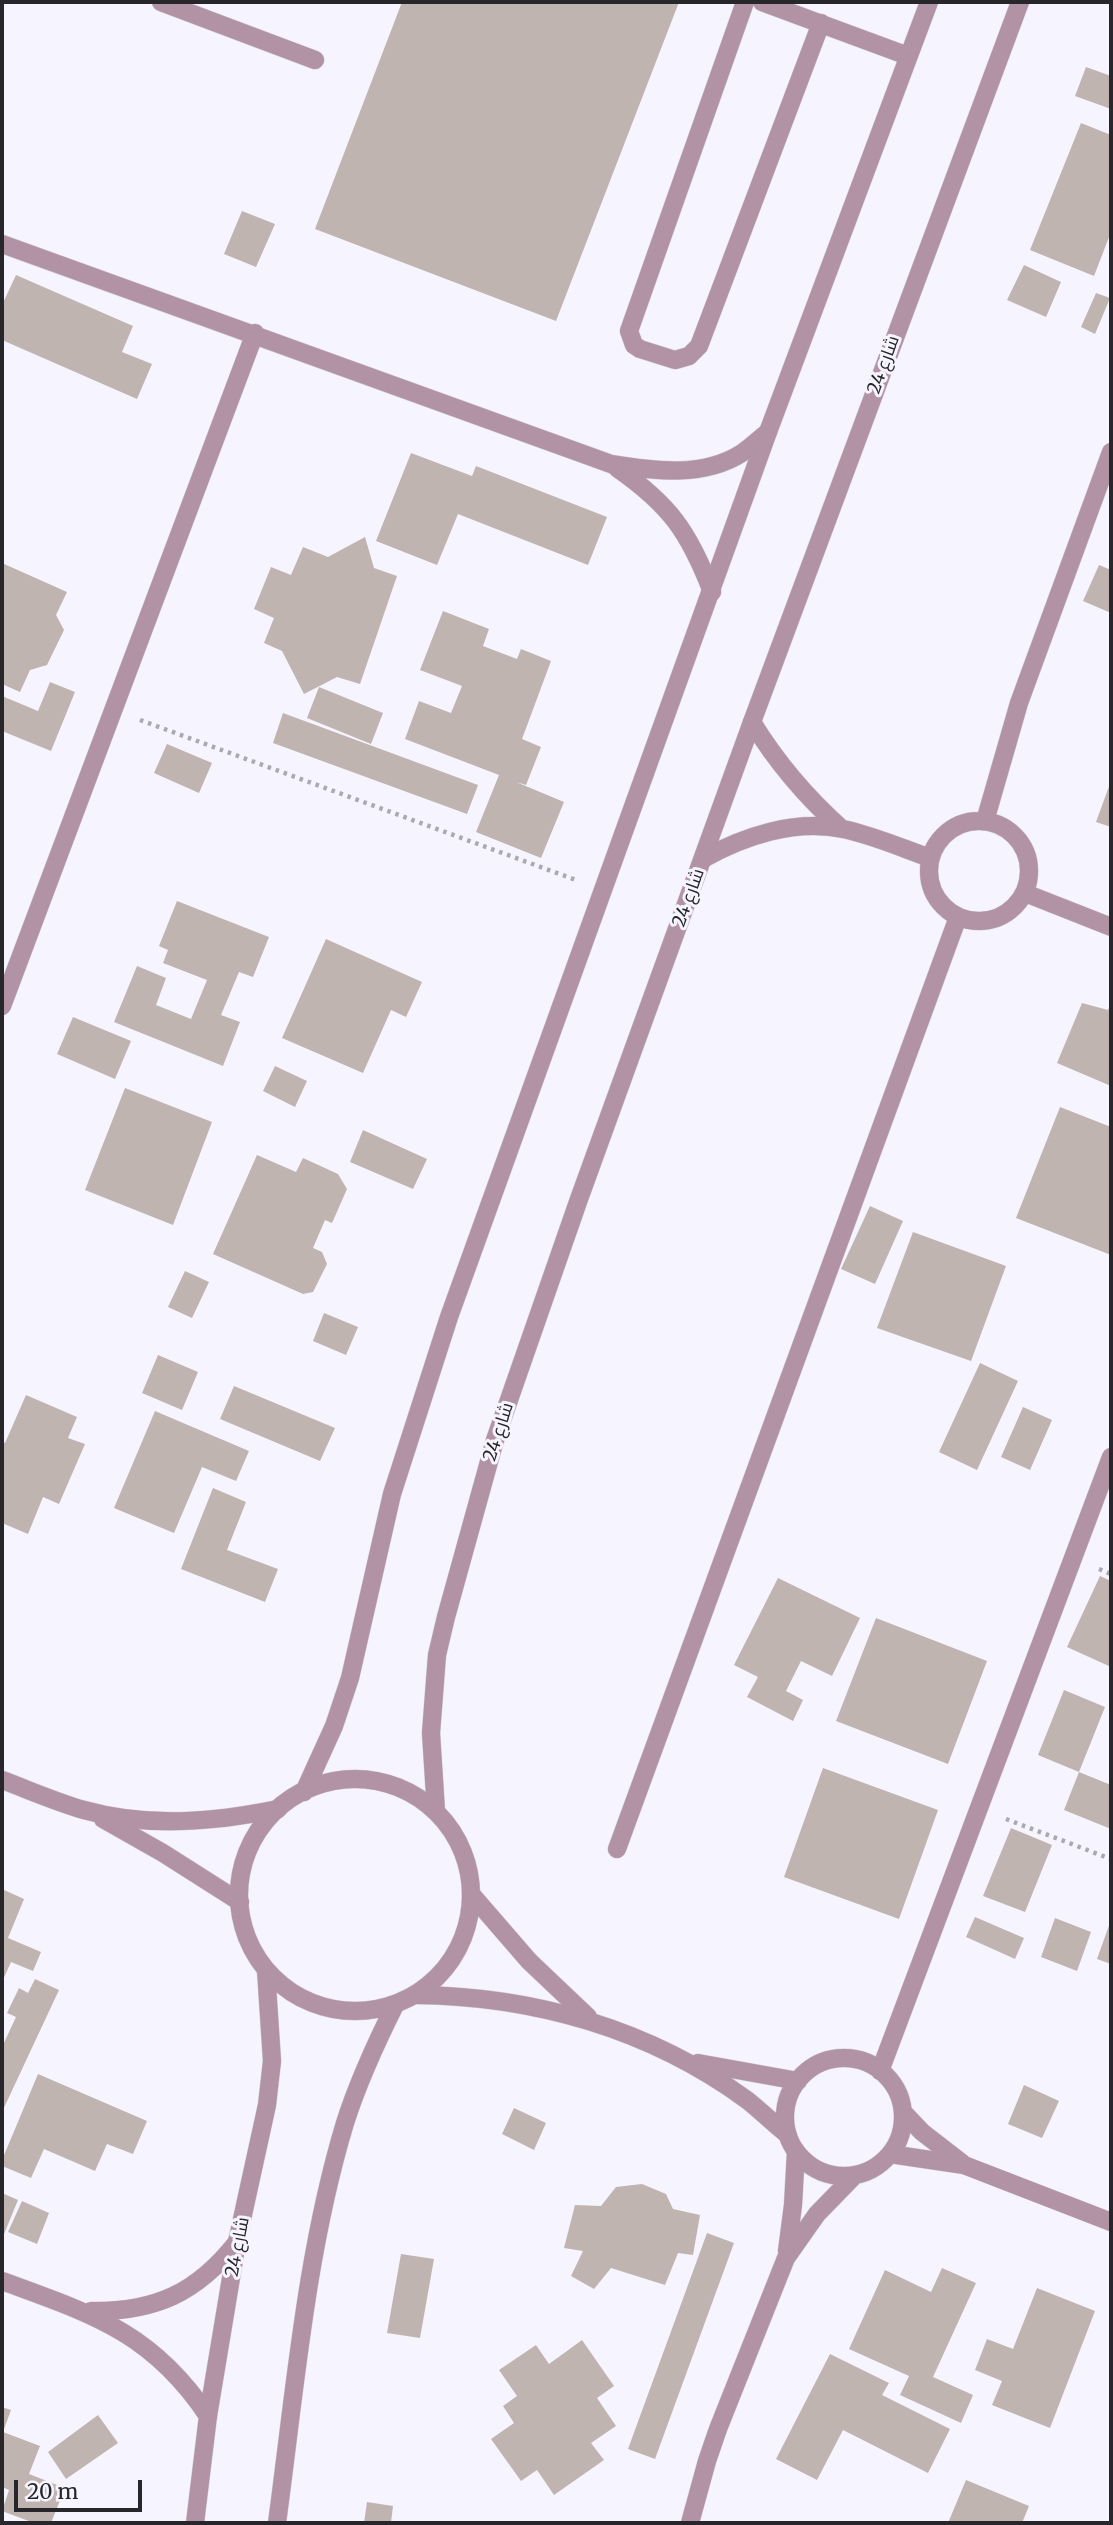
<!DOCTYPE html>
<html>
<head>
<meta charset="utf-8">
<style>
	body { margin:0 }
	#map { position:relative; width:1113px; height:2525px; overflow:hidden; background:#f6f4ff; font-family:Merriweather,serif }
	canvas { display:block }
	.frame { position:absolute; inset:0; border:4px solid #27262a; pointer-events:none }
	.scale { position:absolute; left:14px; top:2480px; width:128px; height:32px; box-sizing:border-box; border:4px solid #27262a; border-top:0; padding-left:9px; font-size:21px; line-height:24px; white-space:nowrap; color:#27262a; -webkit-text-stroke:5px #f6f4ff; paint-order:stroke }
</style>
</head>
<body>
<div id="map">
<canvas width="1113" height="2525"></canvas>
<div class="frame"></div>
<div class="scale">20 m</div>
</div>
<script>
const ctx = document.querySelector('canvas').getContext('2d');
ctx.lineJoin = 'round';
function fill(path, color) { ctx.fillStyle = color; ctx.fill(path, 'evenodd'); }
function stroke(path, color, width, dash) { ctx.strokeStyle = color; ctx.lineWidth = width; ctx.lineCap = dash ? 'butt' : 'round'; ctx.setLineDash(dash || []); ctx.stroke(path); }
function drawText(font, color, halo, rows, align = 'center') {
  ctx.font = font + ' Merriweather,Cairo,serif'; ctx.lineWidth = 6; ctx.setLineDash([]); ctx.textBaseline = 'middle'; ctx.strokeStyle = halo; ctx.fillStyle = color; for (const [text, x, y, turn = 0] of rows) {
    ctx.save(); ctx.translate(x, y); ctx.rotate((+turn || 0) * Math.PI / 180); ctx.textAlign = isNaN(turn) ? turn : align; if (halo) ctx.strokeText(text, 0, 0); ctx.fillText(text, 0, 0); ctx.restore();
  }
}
fill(new Path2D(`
	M402,2H679L556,321L315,229Z
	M1086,67L1111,76V109L1075,96Z
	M1081,123L1111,135V232L1094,276L1030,250Z
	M242,211L275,224L256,267L224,254Z
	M1024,265L1061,282L1046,317L1007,300Z
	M16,275L133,326L122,352L152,364L137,399L2,340V305Z
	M1096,293L1110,298L1095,334L1081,327Z
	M411,453L472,476L476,466L607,517L588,565L458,514L437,565L376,541Z
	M365,537L374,568L397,576L360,684L337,677L304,694L282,651L264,643L274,618L254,609L271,567L291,575L303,547L328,557Z
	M2,563L67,592L56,615L64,630L47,665L30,670L20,692L2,684Z
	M1099,565L1111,570V613L1083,601Z
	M443,611L489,629L483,646L517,659L521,649L551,661L522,739L541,747L526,785L516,782L564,802L541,858L476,832L499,775L405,739L419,701L451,713L462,686L420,670Z
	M50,682L75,692L51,751L2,731V696L38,711Z
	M319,687L383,713L371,744L307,718Z
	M283,713L478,785L467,814L273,743Z
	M167,744L212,763L199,793L154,773Z
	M1111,781V827L1096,822Z
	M177,901L269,937L253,977L239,972L221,1015L240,1022L223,1066L114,1022L137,966L166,978L156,1005L191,1019L207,980L163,963L168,950L159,946Z
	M326,939L422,982L406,1017L391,1010L363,1073L282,1038Z
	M1082,1003L1108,1010L1111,1003V1086L1057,1063Z
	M73,1017L131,1041L115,1079L57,1054Z
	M275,1066L307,1081L295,1107L263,1091Z
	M125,1088L212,1122L173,1225L85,1190Z
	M1060,1107L1111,1127V1255L1016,1218Z
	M363,1130L427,1159L413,1189L350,1162Z
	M257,1155L296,1172L303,1158L338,1174L347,1189L332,1223L325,1220L313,1248L322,1252L327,1264L313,1292L303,1294L213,1254Z
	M870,1206L903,1221L875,1284L841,1269Z
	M913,1232L1006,1266L971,1361L877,1328Z
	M185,1271L209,1282L192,1318L168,1307Z
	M324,1313L358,1327L346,1355L313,1341Z
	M158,1355L198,1372L182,1410L142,1393Z
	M980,1363L1018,1381L977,1470L939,1452Z
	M234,1386L335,1428L320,1461L220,1419Z
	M26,1395L77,1417L68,1438L85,1444L59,1504L43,1497L28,1534L2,1523V1441L5,1443Z
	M1023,1407L1052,1420L1030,1470L1001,1457Z
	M155,1411L249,1451L236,1481L202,1467L174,1533L114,1508Z
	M213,1488L246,1502L227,1550L278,1569L265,1602L181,1569Z
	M1100,1576L1111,1581V1667L1067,1647Z
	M778,1578L860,1618L832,1676L801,1661L786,1691L803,1700L793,1721L747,1697L758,1677L734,1665Z
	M876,1618L987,1661L948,1764L836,1721Z
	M1064,1690L1105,1707L1079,1772L1038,1755Z
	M823,1768L938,1810L899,1919L784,1877Z
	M1079,1772L1111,1785V1829L1064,1810Z
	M1011,1828L1052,1845L1025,1912L983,1896Z
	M2,1889L24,1899L8,1938L41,1952L33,1971L11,1962L2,1982Z
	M975,1917L1024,1938L1015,1959L966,1937Z
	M1055,1918L1091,1932L1077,1971L1041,1957Z
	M1111,1920V1964L1097,1959Z
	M35,1979L59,1990L2,2112V2047L16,2017L7,2013L19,1988L28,1993Z
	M38,2074L147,2121L133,2154L107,2144L95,2171L44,2149L31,2178L2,2166V2160Z
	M1024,2085L1059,2101L1042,2138L1008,2124Z
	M514,2108L546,2123L534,2150L502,2134Z
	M642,2184L666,2194L673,2209L700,2215L693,2255L678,2253L665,2285L611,2268L594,2289L571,2276L583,2251L564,2248L575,2205L601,2206L616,2187Z
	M2,2193L18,2200L2,2239Z
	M22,2201L49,2213L37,2244L8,2232Z
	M707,2233L734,2243L655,2459L628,2449Z
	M401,2254L434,2259L420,2338L387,2333Z
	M942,2268L976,2283L933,2377L973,2395L961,2423L900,2395L909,2376L849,2349L885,2270L931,2292Z
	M1037,2288L1095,2311L1050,2428L992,2405L1002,2381L975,2370L987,2339L1013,2349Z
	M582,2340L614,2386L597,2398L616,2426L591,2443L604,2460L554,2495L537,2470L521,2481L491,2439L514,2423L503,2406L517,2396L499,2370L536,2345L549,2364Z
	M830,2354L889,2383L882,2395L950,2429L928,2473L843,2430L817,2480L776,2459Z
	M2,2407L11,2410L3,2432L40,2446L29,2474L65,2488L51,2523H34L2,2511L9,2490L2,2487Z
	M98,2415L118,2443L66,2479L48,2452Z
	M966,2480L1029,2506L1022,2523H948Z
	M367,2502L393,2506L391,2523H364Z`), '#c0b4b0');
const service = new Path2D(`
	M161,2L315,60
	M745,2L629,331L634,345L640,349L675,360L689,356L699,346L821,23
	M762,2L908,56`);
const minor = new Path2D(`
	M2,244L611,464C654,471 703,478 742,453C751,447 759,439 768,432
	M617,468C670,505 689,532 712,592
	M752,722C777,763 806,797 842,829
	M929 871a50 50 0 1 1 100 0a50 50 0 1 1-100 0Z
	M985,821L1019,703L1111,452
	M703,859C744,836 795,819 843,829C872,835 902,848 930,858
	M1025,893L1111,927
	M2,1006L255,333
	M2,1780C29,1790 56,1802 84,1810C148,1828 214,1822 278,1809
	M103,1819L163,1853L240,1902
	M617,1849L958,917
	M471,1894L529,1961L588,2017
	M415,1995C534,1996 650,2029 747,2100C761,2111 774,2124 788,2135
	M785 2117a59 59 0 1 1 118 0a59 59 0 1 1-118 0Z
	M698,2063L798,2081
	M880,2071L1111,1457
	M903,2112L922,2132L962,2163
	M890,2154L964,2165L1111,2222
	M787,2251L793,2205L796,2151
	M2,2281C92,2314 152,2332 208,2416
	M91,2311C155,2312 197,2293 237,2242
	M690,2523L707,2461L718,2429L786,2258L817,2214L854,2176`);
const tertiary = new Path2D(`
	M239 1895a116 116 0 1 1 232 0a116 116 0 1 1-232 0Z
	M304,1792L334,1726L350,1678L392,1494L449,1317L768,432L929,2
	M436,1811L431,1733L437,1655L446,1617L495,1440L579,1199L752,722L1020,2
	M195,2523L208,2416L237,2242L267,2105L272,2061L266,1970
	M277,2523C295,2390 306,2252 345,2123C358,2082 376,2043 395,2005`);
stroke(service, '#d1cfd9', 19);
stroke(minor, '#d1cfd9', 19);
stroke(tertiary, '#d1cfd9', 19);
stroke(new Path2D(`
	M140,720L576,880
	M1099,1569L1111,1574
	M1006,1819L1111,1859`), '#aaa8b0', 4.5, [3.5, 5]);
stroke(service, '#b292a5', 18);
stroke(minor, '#b292a5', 18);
stroke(tertiary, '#b292a5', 18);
drawText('18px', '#27262a', '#f6f4ff', [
	["شارع 24",884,365,-70],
	["شارع 24",689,898,-70],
	["شارع 24",499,1432,-72],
	["شارع 24",238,2247,-79]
]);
</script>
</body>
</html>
